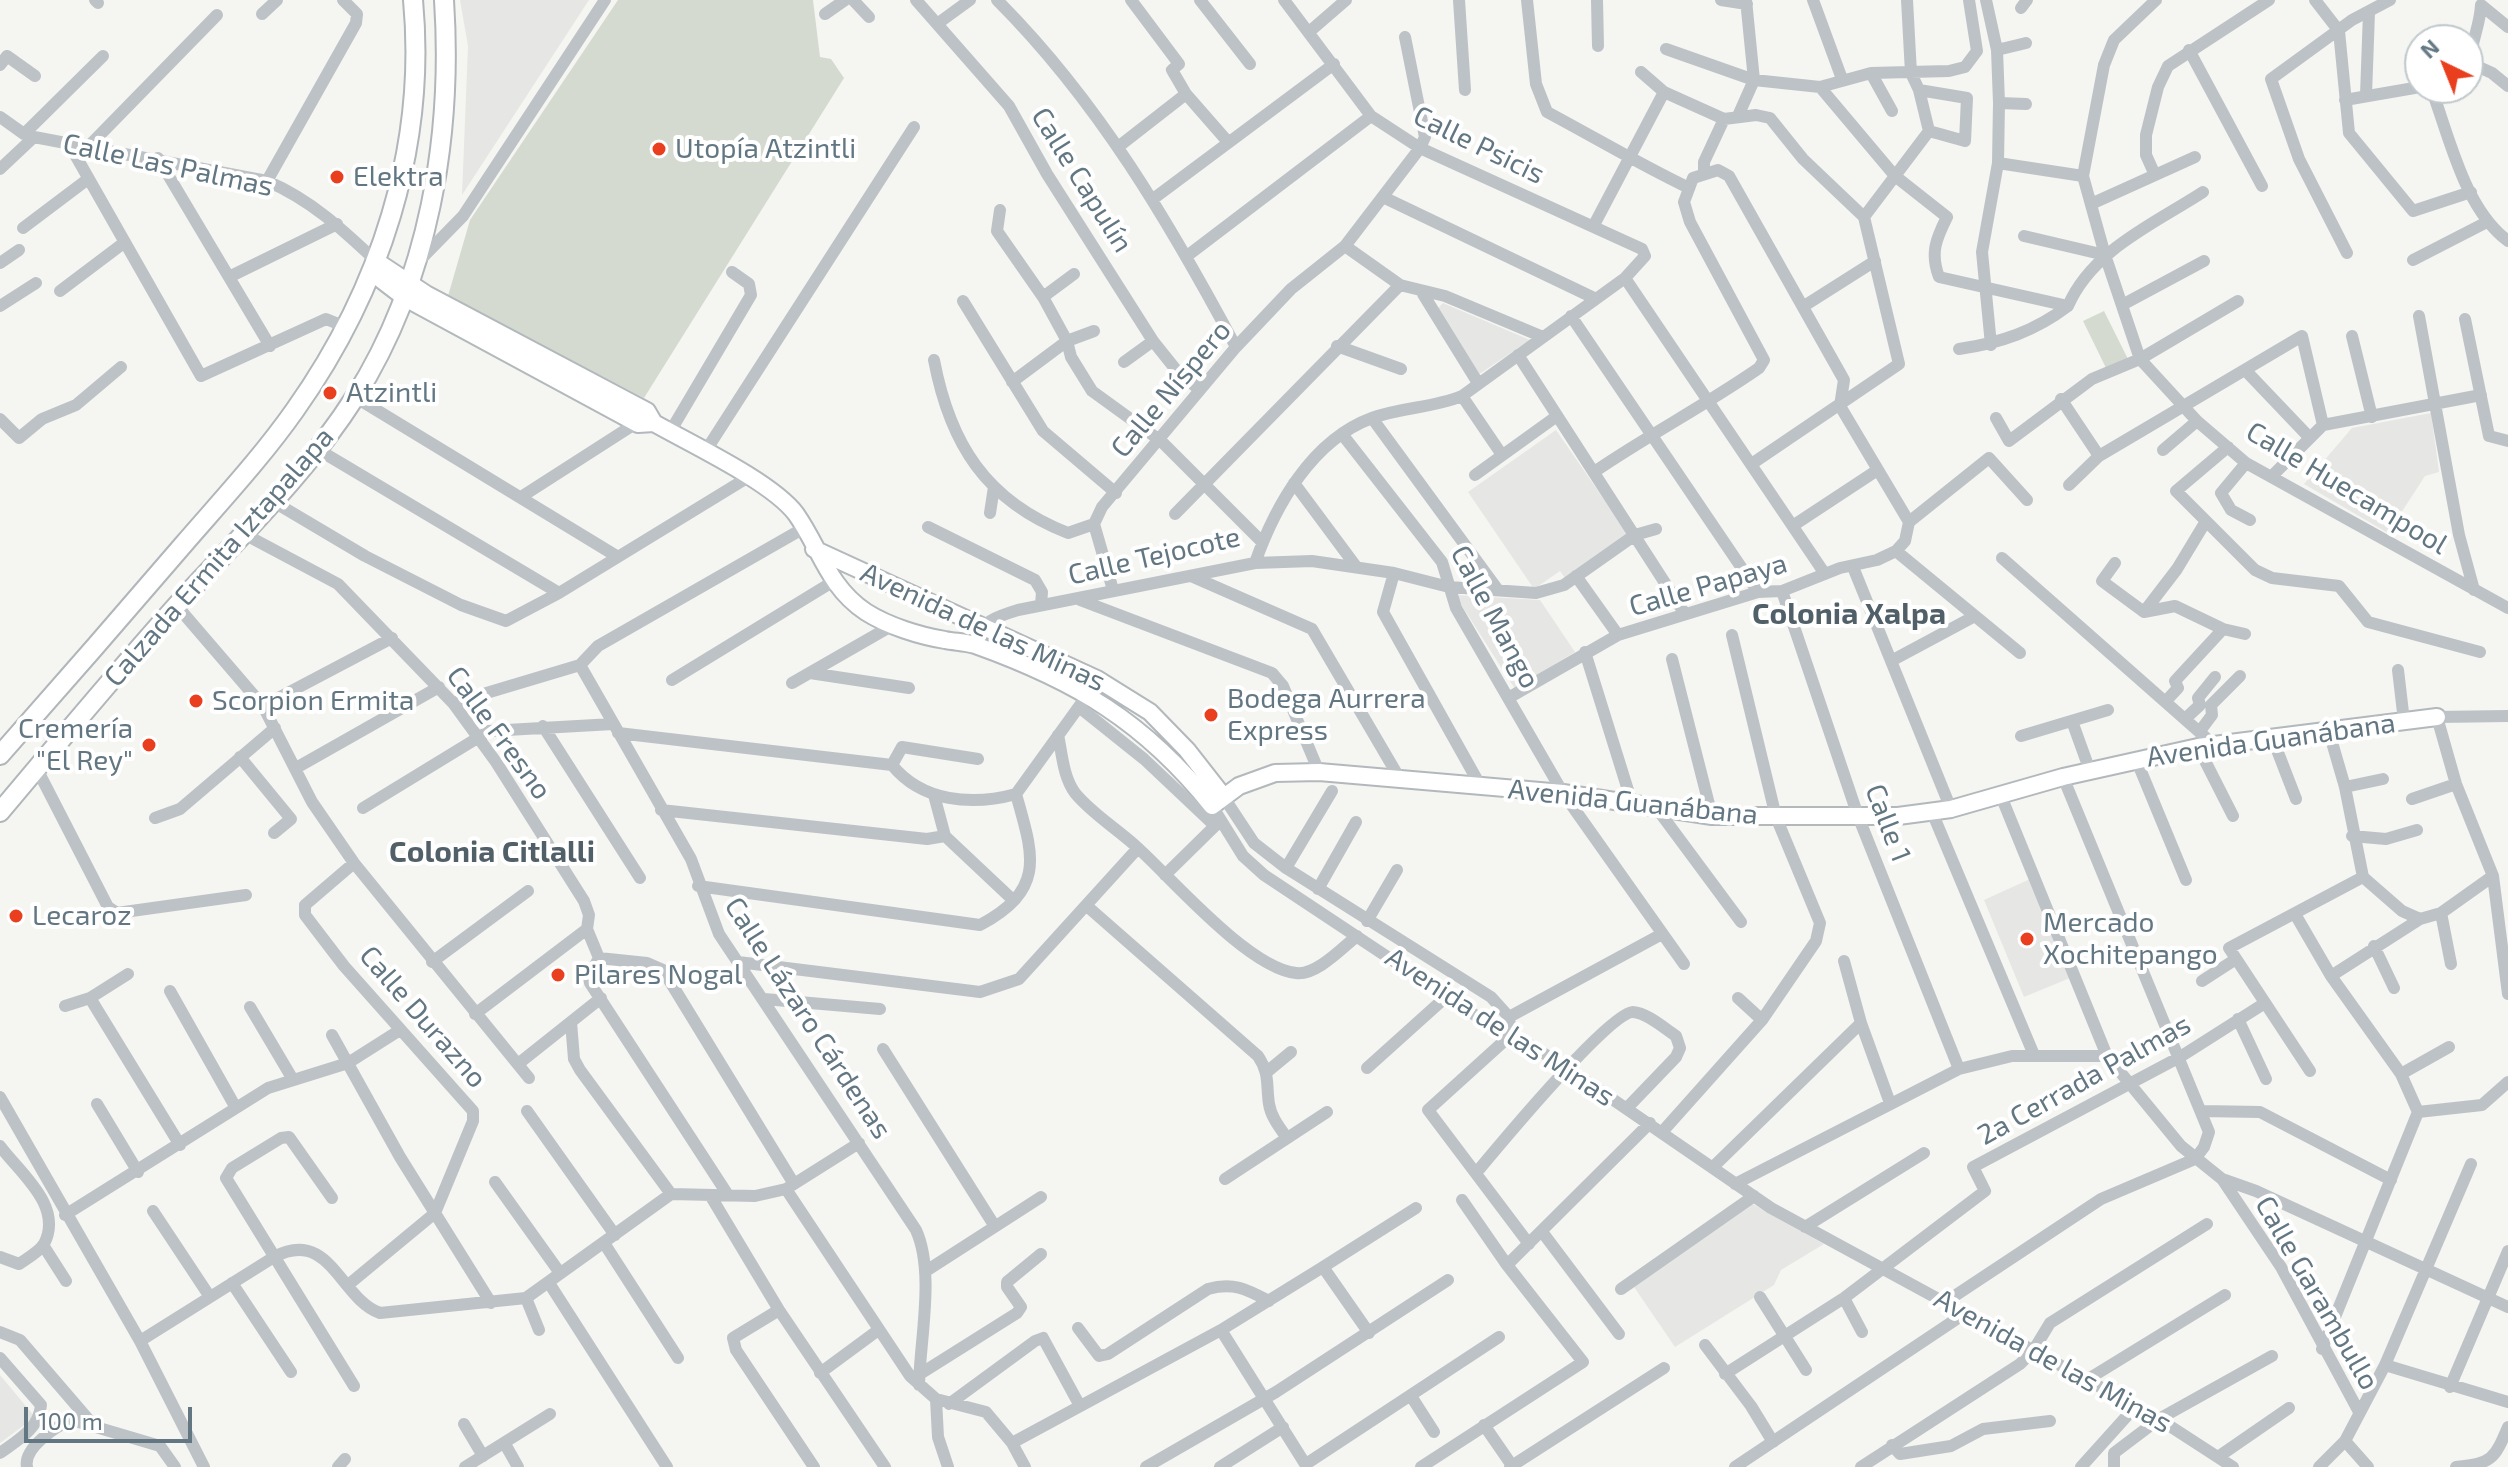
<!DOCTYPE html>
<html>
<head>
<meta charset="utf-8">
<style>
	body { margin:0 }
	#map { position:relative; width:2508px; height:1467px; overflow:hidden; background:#f5f5f1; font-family:"Exo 2",sans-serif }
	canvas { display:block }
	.north { position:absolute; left:2404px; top:24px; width:80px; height:80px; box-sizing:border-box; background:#fff; border:2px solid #c1c9cd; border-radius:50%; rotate:317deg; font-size:22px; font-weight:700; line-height:32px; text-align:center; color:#637783 }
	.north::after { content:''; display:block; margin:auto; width:28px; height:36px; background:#e93f1e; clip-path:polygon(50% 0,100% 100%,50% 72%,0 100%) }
	.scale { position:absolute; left:24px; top:1407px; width:168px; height:36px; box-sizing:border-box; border:4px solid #637783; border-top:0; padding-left:10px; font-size:24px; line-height:28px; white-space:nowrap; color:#637783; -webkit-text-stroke:6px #fff; paint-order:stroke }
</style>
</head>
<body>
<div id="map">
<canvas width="2508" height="1467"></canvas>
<div class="north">N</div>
<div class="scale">100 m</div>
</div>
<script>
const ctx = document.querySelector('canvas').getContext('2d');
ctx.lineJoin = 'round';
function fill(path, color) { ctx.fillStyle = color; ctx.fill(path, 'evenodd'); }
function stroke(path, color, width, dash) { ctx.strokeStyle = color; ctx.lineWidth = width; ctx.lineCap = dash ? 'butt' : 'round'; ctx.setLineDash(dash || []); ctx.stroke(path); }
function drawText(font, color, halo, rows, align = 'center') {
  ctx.font = font + ' "Exo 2",sans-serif'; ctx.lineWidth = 8; ctx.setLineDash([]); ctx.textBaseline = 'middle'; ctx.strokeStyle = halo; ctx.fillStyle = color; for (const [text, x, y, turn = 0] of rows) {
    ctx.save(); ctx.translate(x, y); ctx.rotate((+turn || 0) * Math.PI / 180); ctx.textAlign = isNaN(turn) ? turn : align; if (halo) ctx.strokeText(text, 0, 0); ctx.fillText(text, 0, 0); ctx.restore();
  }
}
fill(new Path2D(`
	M460,0H589L462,195L468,46Z
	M1443,303L1530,340L1478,375L1436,310Z
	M2431,413L2439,472L2425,476L2388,533L2304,484L2352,428Z
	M1556,430L1628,534L1565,578L1560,571L1534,589L1468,492Z
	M1455,595L1540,600L1575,652L1515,689Z
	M2030,879L2070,978L2024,997L1984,900Z
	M1751,1203L1824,1244L1781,1270L1774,1285L1675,1347L1632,1284Z
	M0,1375L35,1417L0,1443Z`), '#e6e7e5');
fill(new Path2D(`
	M618,0H813L820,57L831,59L844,78L644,398L448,296L470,220Z
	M2104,311L2128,359L2107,370L2083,321Z`), '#d5dad0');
const secondary = new Path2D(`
	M376,261L426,294L647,411L654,423
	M371,272L405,298L638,424L654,423C691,444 772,482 796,514C820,548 828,587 866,612C888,626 920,636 945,640C955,642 966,642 975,645C1076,681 1145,722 1212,806L1239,786L1275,773L1319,772L1563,793L1712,816H1898L1951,809L2063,777L2198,747L2437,717
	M814,549L1097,679L1150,712L1187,750L1223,796`);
const primary = new Path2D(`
	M0,755C62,685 123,615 183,545C221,501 262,457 295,410C380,290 427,147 413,0
	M0,812C59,742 117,672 178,604C239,537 306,474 355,397C429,280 453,136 444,0`);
stroke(secondary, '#b2b8bc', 20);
stroke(primary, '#b1b6ba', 22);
stroke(new Path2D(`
	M95,0L98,3
	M853,0L869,17
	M916,0L1009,106L1047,174L1153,341L1177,371L1200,390
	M997,0C1098,101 1169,222 1236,347
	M1131,0L1179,64L1172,70L1186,94L1228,142
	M1200,0L1250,64
	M1459,0L1465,90
	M1527,0L1536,84L1547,112C1594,137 1639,164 1687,187
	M1597,0L1598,46
	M1721,0L1747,4
	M1813,0L1842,79
	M1986,0L1997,50L1999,103L1998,163L1982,252L1991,345
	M2156,0L2114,40L2104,65L2083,176L2105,255L2140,359L2197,421L2246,463L2508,608
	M2315,0L2339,31L2349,133L2413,211L2471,192
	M2481,5L2508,27
	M2021,8L2027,0
	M262,14L277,0
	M825,14L845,0
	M937,24L970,0
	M1309,32L1346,0
	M1666,49L1754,80L1820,87L1871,73L1949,71L1965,67L1977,51L1969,0
	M1997,50L2026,43
	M2189,50L2262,186
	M2470,63C2471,42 2480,26 2481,5
	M2470,63L2492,73L2508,86
	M0,65L7,56L35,76
	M1641,72L1664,92L1724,119L1756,115L1770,118L1803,159L1864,217L1899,364L1753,463
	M1871,73L1892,111
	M1820,87L1895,176L1947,217C1936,239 1930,253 1939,277L2068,306C2092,250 2154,224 2203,192
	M2431,88C2450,138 2464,208 2508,241
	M1919,90L1967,98L1965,141L1929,131
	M2366,95L2369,12
	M2345,100L2420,87
	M1999,103L2026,104
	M1738,116L1754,80L1746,0
	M0,117L24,134L34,137L267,181C311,200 342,229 376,261
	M24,134L103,56
	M69,144L201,376L326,319L346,327
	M88,147L217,15
	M1118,147L1186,94
	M158,158L270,346
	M1998,163L2083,176
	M0,169L34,137
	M1704,172V162L1724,119
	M2155,175L2146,155V135L2158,87L2168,66L2269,0
	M267,181L356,23L357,14L343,0
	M1385,198L1594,298
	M1153,199L1334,64
	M2091,204L2195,157
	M1000,210L997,231L1043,297L1067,341L1071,357L1092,391L1161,441L1262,542
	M1864,217L1929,131L1919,90L1911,73L1907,0
	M1594,225L1664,92
	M23,228L88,179
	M2024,236L2105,255
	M1345,246L1400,285L1445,296L1543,337
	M2347,253L2299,159L2271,79L2352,20L2390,0
	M1187,256L1371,116
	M2413,260L2487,222
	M418,262L463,216L605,0
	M0,263L19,250
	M229,277L337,224
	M1625,278L1825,574
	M60,291L125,242
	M1423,294L1478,383
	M1043,297L1074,274
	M963,301L1043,431L1116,493
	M2122,305L2204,261
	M0,306L36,283
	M1804,306L1875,261
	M1571,316L1758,592
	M2419,316L2459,535L2474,590
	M2465,319L2489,436L2508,441
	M2352,336L2372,417
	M1337,346L1401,369
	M1959,349C2001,343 2035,331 2068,306
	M1518,355L1685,614
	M934,360C950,444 986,501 1068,533L1094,524
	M1124,362L1153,341
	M2247,372L2308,436
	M1012,382L1067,341L1094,331
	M1462,396L1502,455
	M355,397L618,557
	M2061,399L2099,456
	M1372,418L1498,590
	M1996,418L2009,441L2092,379L2140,359L2238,301
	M0,419L19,438L42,419L76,405L121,367
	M670,432L751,295L749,284L732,272
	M1342,434L1442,562L1456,608L1563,793L1684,964
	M2228,447L2176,491L2255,570L2272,578L2339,586L2368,622L2480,652
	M317,449L559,593
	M2163,450L2197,421
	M705,452L914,127
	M2246,463L2221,493L2231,510L2250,520
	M1594,472C1648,435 1706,405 1759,368L1764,360L1690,222L1684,202L1693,178L1718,170L1729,176L1844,380L1840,406L1909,522
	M1475,475L1557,416
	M2271,477L2323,425L2481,395
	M1294,483L1355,565
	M2069,485L2099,456L2302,336L2323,425
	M521,497L641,420
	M274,502L365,556L461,605L506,621L559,593L747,478
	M990,513L994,487
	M1175,514L1400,285
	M1909,522L1989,458L2027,500
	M1794,525L1876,471
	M928,527L1035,580L1042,592L1041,605
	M244,534L338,584L453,703L496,762L584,901L589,915L587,929L599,958L647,963L663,970L794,1184
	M1896,551L2020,653
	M2002,558L2213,744
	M1255,563C1275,506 1312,440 1372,418C1402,407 1433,408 1462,396L1625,278L1645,256L1642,249L1420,148L1371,116L1284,0
	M2115,563L2102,581L2144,612
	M1853,567L1951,809
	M1394,573L1383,612L1480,785
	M1191,576L1312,629L1400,779
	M1576,576L1618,635
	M1113,590L1094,524L1102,507L1236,347L1291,289L1345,246L1420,148L1425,137L1405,37
	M1782,591L1858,816L1959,1069
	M1080,600L1272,673L1283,686L1319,772
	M177,606L263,706L312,802L354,863L529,1078
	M2144,612L2177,569L2206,521
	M2144,612L2175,606L2223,629L2245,634
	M973,644C982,621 995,617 1018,610L1255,563L1312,561L1394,573L1449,587L1536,593L1564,585L1635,535L1656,529
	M1585,652L1632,803
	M1672,659L1712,816
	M1891,661L1975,616
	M580,665L691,859L719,934L916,1230C935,1272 920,1339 919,1385
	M2398,670L2404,721
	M810,673L909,688
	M672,680L834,581
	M792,683L893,625
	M1510,697L1618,635L1758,592L1782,591L1840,568L1877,560L1896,551L1905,541L1909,522
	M2166,701L2178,688L2175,681L2223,629
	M453,703L580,665L598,646L804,528
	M263,706L392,638
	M1079,707L1144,759L1215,826
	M2508,716L2437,717L2456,784L2493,876L2508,994
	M2186,718L2200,705L2198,698L2215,677
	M2072,721L2090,771
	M543,726L640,878
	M2200,731L2212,715L2211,705L2240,676
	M2329,732L2345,787L2363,877L2402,911L2420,919
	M618,733L892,765C922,802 972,806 1016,794
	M1058,735C1062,753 1063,777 1075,793C1092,814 1119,830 1139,849C1174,881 1249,968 1296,973C1316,976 1342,948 1357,936
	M2021,736L2108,710
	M2272,737L2296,799
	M2198,747L2233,816
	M240,757L291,819L274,833
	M2136,759L2186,880
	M892,765L902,747L978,759
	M296,768L439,687
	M37,769L108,907L117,913L246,895
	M2345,787L2383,779
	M1016,794L1083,701
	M934,795L945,836L1013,900
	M1223,796L1254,843L1286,868L1491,997L1509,1017
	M2001,796L2107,1056L2181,1146L2222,1179L2281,1267L2359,1412
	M2412,799L2456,784
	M1212,806L1243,856L1264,875L1493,1027L1511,1033L1567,1068L1771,1208L2159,1419L2233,1467
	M1655,806L1741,922
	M363,808L489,731L613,724
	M661,810L927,839L945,836
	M1932,812L2034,1055
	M155,818L180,809L275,728
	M2352,836L2386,839L2417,830
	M1286,868L1332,791
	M1165,875L1220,821
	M698,886L980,925C1047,889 1033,855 1016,794
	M1318,889L1356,822
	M1088,907L1258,1056C1270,1074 1266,1084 1269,1104C1271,1117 1280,1128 1287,1138
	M2441,913L2451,964
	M2295,914L2331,976L2401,1074L2418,1112
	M1367,921L1397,870
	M2374,946L2394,988
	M599,958L589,976L590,983L728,1195
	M1844,961L1861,1023L1890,1103
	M432,962L528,891
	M738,962L980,992L1019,979L1138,848
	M2331,976L2420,919L2441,913L2493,876
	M2202,981L2236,959
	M170,991L236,1108
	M90,998L180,1145
	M1738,998L1762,1020
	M764,999L880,1009
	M65,1006L90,998L128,974
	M250,1007L292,1078
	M475,1014L587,929
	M2238,1019L2266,1079
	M571,1022L574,1059L580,1070L671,1194
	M332,1035L400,1157L491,1303
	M883,1049L994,1225
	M518,1064L601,998
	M1367,1068L1447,996
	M1268,1071L1291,1052
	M2310,1071L2229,948L2363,877
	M2401,1074L2449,1047
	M0,1097L140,1341L204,1467
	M97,1104L138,1172
	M527,1111L615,1235
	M2201,1111L2260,1112L2391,1180
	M2418,1112L2482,1105L2508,1082
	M1663,1131L1762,1020L1816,941L1820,923L1776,817L1732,635
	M0,1146C20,1173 64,1206 44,1244C39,1252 26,1259 19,1264L0,1257
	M1713,1167L1861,1023
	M1476,1173C1496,1149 1612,1009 1633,1012C1647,1013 1664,1028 1676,1036L1680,1048L1676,1057L1627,1108
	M1225,1179L1327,1112
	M2222,1179L2256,1191L2508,1307
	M495,1182L560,1273
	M1735,1184L1959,1069L2012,1056H2107
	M786,1189L910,1376L936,1399L986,1412L1012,1443L1025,1467
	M710,1195L779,1310L885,1467
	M332,1198L289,1137L281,1138L232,1168L226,1178L354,1386
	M1462,1200L1507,1265
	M153,1211L210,1297
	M65,1215L268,1088L348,1063L400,1030
	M1805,1227L1924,1153
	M1543,1233L1619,1334
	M604,1243L678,1358
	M1529,1244L1428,1110L1502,1043L1511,1033L1509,1017L1662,934
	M43,1245L66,1281
	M926,1271L1041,1197
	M232,1283L291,1372
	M549,1283L667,1467
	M348,1285L435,1213L473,1121V1111L344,966L305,915V905L354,863
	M1621,1289L1754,1196
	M1760,1297L1806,1370
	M526,1298L539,1330
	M1844,1298L1862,1332
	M1947,1301L2101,1199L2195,1159L2204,1147L2209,1132L2063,777
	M779,1310L733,1338L736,1350L814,1467
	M1078,1328L1099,1356L1108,1354L1208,1289C1233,1282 1246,1289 1269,1301
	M1221,1330L1307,1467
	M0,1332L20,1340L94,1426
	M1369,1333L1323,1267L1416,1208
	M140,1341L274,1257C330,1227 340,1299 380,1313L526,1298L671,1194L755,1196L786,1189L859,1143
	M1705,1345L1751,1406L1773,1442
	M2322,1349L2418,1112
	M0,1358L41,1405C39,1429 18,1440 0,1453
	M2385,1365L2508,1402
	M820,1373L877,1331
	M920,1374L1017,1313L1021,1307L1007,1287V1282L1041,1254
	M1725,1374L1844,1298L1985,1191L1973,1167L2180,1057L2265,1003
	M2085,1381L2225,1295
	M2450,1387L2508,1251
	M1411,1396L1434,1432
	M936,1399L938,1437L948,1467
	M949,1404L1035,1341L1043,1338L1080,1406
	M464,1424L483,1456
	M1484,1425L1513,1467
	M2345,1441L2368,1467
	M1012,1443L1221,1330L1323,1267
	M505,1444L518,1467
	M1892,1445L1900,1454L1951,1446L1983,1429L2050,1421
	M2218,1457L2289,1408
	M1306,1464L1499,1337
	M27,1467C23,1448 56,1426 72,1420L160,1446L175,1467
	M338,1467L345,1459
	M465,1467L550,1414
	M1146,1467L1276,1392L1448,1280
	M1220,1467L1283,1427
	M1421,1467L1583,1362L1507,1265L1650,1123
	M1510,1467L1664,1368
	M1735,1467L1967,1312
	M1861,1467L2020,1364L2033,1351L2050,1323L2207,1224
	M2081,1467L2135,1407
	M2114,1467V1453L2159,1419L2272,1356
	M2319,1467L2345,1441L2385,1365L2471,1164
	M2456,1467C2492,1463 2494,1460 2508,1427`), '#bdc2c6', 12);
stroke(secondary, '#fff', 16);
stroke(primary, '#fff', 18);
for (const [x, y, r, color] of [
	[659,149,8,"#e93f1e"],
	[337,177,8,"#e93f1e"],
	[330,393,8,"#e93f1e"],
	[196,701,8,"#e93f1e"],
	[1211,715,8,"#e93f1e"],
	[149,745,8,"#e93f1e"],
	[16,916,8,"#e93f1e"],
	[2027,939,8,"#e93f1e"],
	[558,975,8,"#e93f1e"]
]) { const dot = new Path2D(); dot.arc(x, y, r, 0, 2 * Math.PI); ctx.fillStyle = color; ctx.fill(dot); stroke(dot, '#fff', 3); }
drawText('28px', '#637783', '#fff', [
	["Calle Psicis",1479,145,26],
	["Calle Las Palmas",168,165,12],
	["Calle Capulín",1082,180,58],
	["Calle Níspero",1171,389,-50],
	["Calle Huecampool",2347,488,31],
	["Calle Tejocote",1154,556,-13],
	["Calzada Ermita Iztapalapa",219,557,-49],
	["Calle Papaya",1708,585,-16],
	["Calle Mango",1495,617,62],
	["Avenida de las Minas",983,627,25],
	["Calle Fresno",499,733,54],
	["Avenida Guanábana",2271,740,-8],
	["Avenida Guanábana",1633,802,6],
	["Calle 1",1888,823,69],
	["Calle Durazno",423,1017,49],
	["Calle Lázaro Cárdenas",808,1018,57],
	["Avenida de las Minas",1500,1027,33],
	["2a Cerrada Palmas",2084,1080,-29],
	["Calle Garambullo",2317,1293,60],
	["Avenida de las Minas",2053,1361,29]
]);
drawText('28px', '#637783', '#fff', [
	["Utopía Atzintli",675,149],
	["Elektra",353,177],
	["Atzintli",346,393],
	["Bodega Aurrera",1227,699],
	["Express",1227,731],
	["Scorpion Ermita",212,701],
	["Cremería",133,729,"right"],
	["\"El Rey\"",133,761,"right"],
	["Lecaroz",32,916],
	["Mercado",2043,923],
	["Xochitepango",2043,955],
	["Pilares Nogal",574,975]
], 'left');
drawText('bold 30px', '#516068', '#fff', [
	["Colonia Xalpa",1849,614],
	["Colonia Citlalli",492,852]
]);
</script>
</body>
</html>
